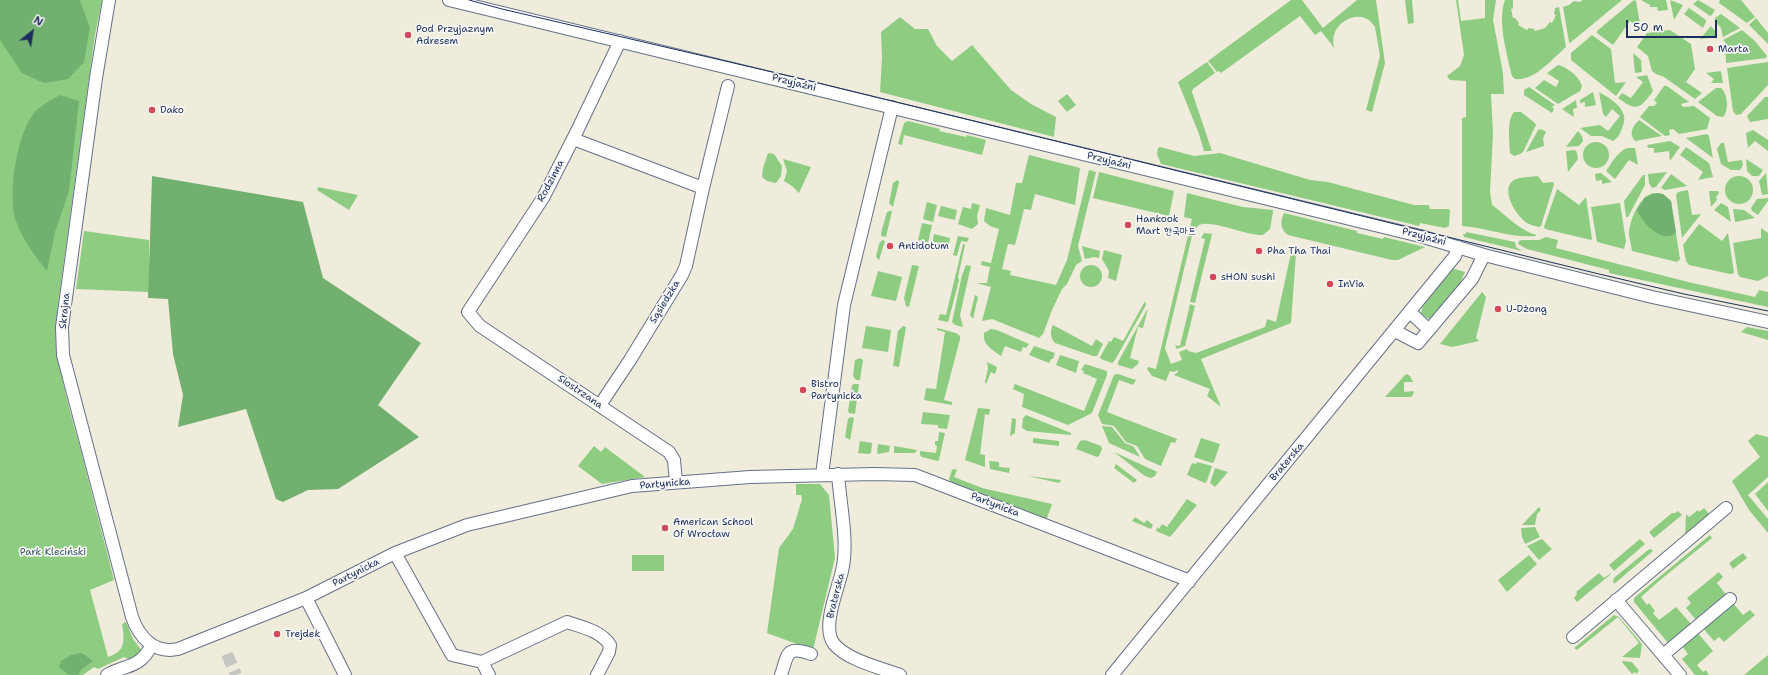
<!DOCTYPE html>
<html>
<head>
<meta charset="utf-8">
<style>
	body { margin:0 }
	#map { position:relative; width:1768px; height:675px; overflow:hidden; background:#efecdb; font-family:"Shantell Sans",sans-serif }
	canvas { display:block }
	.north { position:absolute; left:12px; top:12px; width:40px; height:40px; -webkit-text-stroke:3px #f6f6f2; paint-order:stroke; rotate:30deg; font-size:11px; font-weight:700; line-height:16px; text-align:center; color:#1b2f5e }
	.north::after { content:''; display:block; margin:auto; width:14px; height:18px; background:#1b2f5e; clip-path:polygon(50% 0,100% 100%,50% 72%,0 100%) }
	.scale { position:absolute; left:1626px; top:20px; width:91px; height:18px; box-sizing:border-box; border:2px solid #1b2f5e; border-top:0; padding-left:5px; font-size:12px; line-height:14px; white-space:nowrap; color:#1b2f5e; -webkit-text-stroke:3px #f6f6f2; paint-order:stroke }
</style>
</head>
<body>
<div id="map">
<canvas width="1768" height="675"></canvas>
<div class="north">N</div>
<div class="scale">50 m</div>
</div>
<script>
const ctx = document.querySelector('canvas').getContext('2d');
ctx.lineJoin = 'round';
function fill(path, color) { ctx.fillStyle = color; ctx.fill(path, 'evenodd'); }
function stroke(path, color, width, dash) { ctx.strokeStyle = color; ctx.lineWidth = width; ctx.lineCap = dash ? 'butt' : 'round'; ctx.setLineDash(dash || []); ctx.stroke(path); }
function drawText(font, color, halo, rows, align = 'center') {
  ctx.font = font + ' "Shantell Sans","Poor Story",sans-serif'; ctx.lineWidth = 3.5; ctx.setLineDash([]); ctx.textBaseline = 'middle'; ctx.strokeStyle = halo; ctx.fillStyle = color; for (const [text, x, y, turn = 0] of rows) {
    ctx.save(); ctx.translate(x, y); ctx.rotate((+turn || 0) * Math.PI / 180); ctx.textAlign = isNaN(turn) ? turn : align; if (halo) ctx.strokeText(text, 0, 0); ctx.fillText(text, 0, 0); ctx.restore();
  }
}
fill(new Path2D(`
	M0,0H102L95,35L58,304C52,354 67,399 80,447C91,492 103,536 114,580L90,590L108,657C125,652 125,641 122,624L126,622L133,639L142,651L140,655L130,660L124,657L98,669L94,667L83,675H0Z
	M1291,0H1302L1323,28L1357,0H1376L1385,63L1372,112L1366,110L1380,56L1375,27C1361,3 1325,25 1335,49L1321,31L1315,35L1300,16L1221,73L1219,71L1217,72L1208,61Z
	M1405,0H1412L1414,23L1408,24Z
	M1456,0H1458L1461,21L1485,18V0H1496L1493,20L1503,73L1504,94H1491L1493,133L1490,192L1492,205C1506,215 1519,230 1536,235V236C1509,238 1488,228 1462,226V118L1466,117V81L1450,80L1447,76L1460,66L1464,55Z
	M1505,0H1513V8L1511,9L1513,18H1515L1519,23L1518,25L1527,30L1529,28L1534,29L1535,31L1545,28L1550,22L1552,23L1556,15L1554,14L1555,8L1559,7L1566,47C1552,59 1535,81 1515,79L1512,76C1507,55 1497,20 1505,0Z
	M1583,0H1622L1570,43L1569,42L1563,7L1569,5L1574,1L1579,2Z
	M1634,0L1636,1L1640,24L1638,27L1630,21L1613,45L1597,33V31Z
	M1641,0H1666L1668,10L1658,11L1657,7H1650V5Z
	M1670,0L1683,5L1674,20Z
	M1698,0L1715,10L1712,15L1710,16L1693,4Z
	M1720,0H1741L1755,17L1747,23L1719,3Z
	M1689,8L1706,20V22L1703,28L1684,14Z
	M1721,14L1740,28L1723,37L1721,28L1715,21V18Z
	M900,17L915,29H928L937,46L952,61L972,45L1011,90L1031,104L1056,117L1054,137L880,92L882,57L881,32Z
	M1756,18L1768,33V44L1749,25Z
	M1711,26L1715,31L1716,37L1700,39Z
	M1670,30L1691,44L1695,69L1686,82L1702,93L1695,99L1664,77L1656,74L1652,71L1648,56L1637,47L1647,33Z
	M1742,30L1755,41L1767,56L1766,58L1726,63L1725,42L1723,40Z
	M1592,35L1611,49L1615,83L1626,82L1616,96L1571,60V53Z
	M1633,53L1641,60L1642,72L1635,73Z
	M1207,62L1215,73L1193,89L1192,92L1212,151H1204L1199,134L1178,82Z
	M1768,62V85L1741,114L1736,115L1733,111L1727,68Z
	M1558,65C1567,67 1580,77 1582,86L1580,91L1558,104L1535,88L1544,80L1556,87L1559,81L1547,73Z
	M1721,71L1723,83H1711L1714,79L1706,73Z
	M738,73L868,107L864,108L749,80Z
	M1647,75L1653,91C1640,109 1637,112 1618,98L1622,93L1631,98L1643,82L1636,77Z
	M1664,86H1667L1689,102L1681,104L1683,107L1694,106L1710,118L1707,129L1679,134L1673,129L1669,130L1670,135L1665,136L1640,117L1649,106H1654L1657,103L1654,100Z
	M1529,87L1555,105L1552,107L1554,109L1552,113L1524,95V90Z
	M1716,88H1721C1728,94 1729,111 1723,117L1717,116L1698,102Z
	M1593,92L1596,105L1585,107V102L1580,103V100Z
	M1599,92C1613,100 1631,111 1622,128C1620,134 1618,138 1613,141L1602,136H1591L1580,128L1600,125L1608,131L1620,116L1612,109L1606,117L1603,114Z
	M1067,94L1076,105L1067,112L1058,101Z
	M1765,97H1768V119L1750,122L1747,116Z
	M1576,100L1577,108L1573,109L1574,117L1562,109Z
	M1514,112H1521L1535,123L1536,125L1523,152L1520,154L1514,156L1510,153C1510,142 1506,121 1514,112Z
	M1639,120L1662,136L1635,141C1628,133 1633,126 1639,120Z
	M908,121L940,129L939,131L966,137L967,135L986,140L982,155L904,135L902,145L898,144L904,123Z
	M1541,129L1546,132L1543,138L1544,146L1526,152L1538,130Z
	M1753,130L1768,140V151L1755,141L1748,148L1746,133Z
	M1578,131L1582,136L1583,141L1579,146L1566,147Z
	M1707,134L1709,136L1713,158L1686,138Z
	M1670,141L1680,147L1670,161L1669,151L1654,153V148H1648L1647,145Z
	M1583 155a13 13 0 1 1 26 0a13 13 0 1 1-26 0Z
	M1721,143H1724L1728,162L1742,160L1743,165L1740,170H1731L1721,164L1717,149Z
	M1160,147L1194,156L1220,153L1310,180L1328,182L1414,205H1429L1430,209H1448L1450,210L1449,226L1445,228L1420,223L1419,226L1161,164L1157,154L1158,148Z
	M1686,147L1709,163L1713,177L1698,180L1703,172L1680,155Z
	M1627,148H1635L1638,165L1629,160L1615,179L1606,171C1612,163 1617,152 1627,148Z
	M1575,150L1577,153L1578,159L1568,172L1566,151Z
	M768,153L774,154L782,166L781,176L776,183L767,181L762,177L763,168Z
	M1029,155L1080,168L1075,205L1035,194L1031,210L1024,209L1015,245L1008,244L1002,269L1011,271L1010,275L1056,285L1067,260L1089,170L1096,172L1078,246L1082,261L1076,265L1067,284L1062,289L1052,310L1043,334L1039,338L992,319L982,321L991,287L977,283H987L990,267L981,265L982,261L991,263L999,229L990,226L984,221L986,208L1010,215L1016,183H1022Z
	M783,159L811,167L799,193L792,186L784,181L787,171Z
	M1746,159L1763,170L1759,176H1752L1747,171Z
	M1099,172L1174,191L1169,216L1093,198Z
	M1667,172L1656,187L1652,188L1649,183L1648,174Z
	M1601,173L1612,182L1602,184V180L1596,181L1595,174Z
	M1766,173L1768,194L1762,195L1759,181Z
	M1671,174L1687,186L1665,190L1661,188Z
	M1643,175H1645V185L1628,217H1626L1624,201Z
	M1725 190a14 14 0 1 1 28 0a14 14 0 1 1-28 0Z
	M1538,176L1543,183L1553,182L1554,184L1541,226L1539,227C1535,226 1530,225 1527,223C1517,217 1499,189 1514,180C1519,177 1531,177 1538,176Z
	M897,180L899,182L893,207L889,203L893,183Z
	M318,187L358,195L349,210L317,190Z
	M1557,189L1579,205L1586,197L1592,239L1591,240L1545,229L1544,227Z
	M1688,190L1692,215L1701,214L1682,238L1676,195L1678,192Z
	M1709,191H1718L1719,193L1716,197L1717,200L1711,207Z
	M1187,193L1243,207L1273,210V212L1270,229L1263,235C1247,236 1211,219 1199,225C1196,227 1194,230 1193,232L1165,348L1171,364L1182,360L1179,352L1187,349L1188,351L1196,353L1265,327L1267,319L1276,322L1291,253L1296,254L1291,323L1201,359L1221,407L1207,396L1210,389L1174,375L1178,372V370L1174,372L1170,371L1166,381L1152,376L1147,369L1148,367L1156,369L1192,219L1184,217Z
	M1653,193L1663,194L1671,201L1680,259L1677,262L1632,251C1631,245 1630,240 1629,235C1629,221 1639,197 1653,193Z
	M1768,198V201L1758,215L1752,211L1751,208L1757,199Z
	M927,202L937,205L933,222L923,219Z
	M972,203L980,205L977,216L978,224L972,229L958,224L963,207L971,209Z
	M1620,203L1626,241L1624,249L1597,242L1591,207Z
	M1721,203L1728,207L1731,222L1714,210Z
	M941,206L957,210L955,220L938,216Z
	M1733,209L1744,210L1755,218L1735,222Z
	M890,211H892L886,237L881,236V233L887,212Z
	M1284,213L1357,231V233L1383,239L1384,237L1425,247L1398,260H1392L1288,235C1280,229 1280,222 1284,213Z
	M922,223L932,225L928,243L918,240Z
	M1699,224L1722,241L1728,233L1734,273L1730,274L1689,265L1686,261L1683,245Z
	M1761,228L1768,233V276L1758,281L1740,277L1738,274L1733,243L1761,238Z
	M84,231L149,240V292L76,289Z
	M1466,232L1515,242L1516,247L1522,251L1464,237L1463,234H1466Z
	M1204,233L1212,234L1195,303L1190,302L1205,239L1201,238Z
	M934,234L950,238L948,248L932,244Z
	M958,236L969,238L967,242L961,241L957,256L953,255Z
	M1546,237L1558,240L1556,248L1688,282L1755,297L1759,290L1768,292V307L1609,273V270L1527,249L1518,244L1519,241L1522,240H1539Z
	M882,240L885,241L879,260L876,257L879,244Z
	M963,244L965,245L958,277L959,280L949,319L948,322L938,320L940,314L946,315Z
	M1082,246L1100,251L1099,258L1094,257L1085,259Z
	M1104,250L1122,255L1116,281L1108,278L1109,271L1102,259Z
	M1080 276a11 11 0 1 1 22 0a11 11 0 1 1-22 0Z
	M912,265L919,266L909,307L906,306L904,298Z
	M966,265L971,266L960,315L963,327L955,325L952,322L962,275Z
	M1452,268L1465,272L1457,290L1432,319L1427,318L1421,313L1424,302Z
	M878,271L902,277L896,301L871,296Z
	M1482,292L1486,297L1476,338L1479,341L1452,347L1440,344Z
	M975,295L978,297L973,319L970,315Z
	M1145,301L1146,305L1115,360L1112,363L1101,359L1100,357L1109,341L1111,342L1114,337L1123,341Z
	M1190,304L1195,306L1185,346L1177,349L1175,345L1180,346Z
	M1148,308L1143,328L1138,327L1130,358L1139,361L1138,364L1132,369L1118,365V362Z
	M1053,325L1092,346L1096,339L1103,344L1097,356H1093L1055,343C1050,338 1050,330 1053,325Z
	M866,326L891,330L888,352L862,348Z
	M903,326L906,327L899,367L893,366L898,331Z
	M1747,327L1768,331V340L1741,332Z
	M937,328L956,333L960,336V339L944,400L952,402V405L924,400L926,388L936,389L945,332L937,330Z
	M991,329L997,330L1029,344L1026,348L1023,347L1021,352L1005,346L1001,356C993,350 982,345 984,333Z
	M1034,346L1055,353L1053,359H1051L1049,363L1029,355Z
	M1060,355L1079,361L1076,373L1056,365Z
	M860,358L863,360L860,380H856L853,376L855,360Z
	M987,362L997,367L995,374L991,372L986,384L985,382L988,368Z
	M1085,364L1107,371V375L1092,413L1068,425L1022,407L1024,394L1013,389L1015,384L1084,411L1097,379L1083,373L1084,371L1081,370Z
	M1118,374L1136,380L1133,385L1119,380L1107,412L1177,439L1175,443L1171,442L1161,466L1145,459L1137,446L1126,442L1114,426L1102,424L1098,415L1114,375Z
	M1407,374L1410,376L1413,382H1404V392L1414,391L1413,395L1411,397H1385L1405,375Z
	M854,384H859L855,414L849,413L848,411L852,385Z
	M978,408L990,409L989,415L985,414L980,454L985,455V467L965,460Z
	M923,412L950,415L947,429L938,428V425L921,424Z
	M1026,415L1071,433V435L1027,431L1022,428L1023,418Z
	M851,417L854,418L850,440L845,437L848,419Z
	M1012,418L1016,419L1015,433L1010,436Z
	M1102,426L1112,427L1125,443L1134,447L1140,457L1109,443Z
	M939,432L945,433L939,460L937,461L922,457L920,455V451L936,453L937,446L935,445V441H938Z
	M1756,434L1768,437V477L1748,495L1768,519V533L1749,510L1732,481L1760,457L1748,441Z
	M1033,438L1059,441V446L1033,443Z
	M1201,438L1220,444L1214,462L1212,463L1194,457Z
	M1085,440L1101,446L1102,449L1099,456L1097,457L1076,449L1080,441Z
	M860,441L872,443L871,453L869,454L858,453Z
	M878,444L890,446L889,452L878,454L877,452Z
	M594,446L601,452L605,447L645,477L602,484L578,466Z
	M894,446L917,450L915,453H894Z
	M1114,452L1153,470L1157,472L1155,476L1151,478L1145,476Z
	M989,461L999,462V467L1010,468L1009,473L990,469Z
	M1197,462L1212,466L1207,481L1205,483L1187,475L1192,463L1196,464Z
	M1116,464L1137,480L1134,483L1114,468Z
	M1215,468L1228,472L1215,487L1210,483Z
	M954,469L957,470L954,477L982,488L1052,504L1047,518L1046,519L952,484L949,479L952,470Z
	M1028,476L1061,480L1059,483Z
	M1768,482V511L1755,494Z
	M796,484H820L829,495L835,558L813,650L767,633L779,548L793,529L802,499L801,495H796Z
	M1187,499L1197,505L1170,537L1156,531L1157,527L1159,529L1162,524L1167,527Z
	M1539,507L1541,510L1537,514L1535,525H1522Z
	M1704,508L1710,515L1685,536L1686,514L1689,517L1698,510L1699,512Z
	M1678,511L1682,515L1654,538L1649,532L1672,513H1675Z
	M1135,517L1144,523L1147,520L1153,525L1151,529L1132,521Z
	M1535,527L1540,537L1525,544L1522,537L1521,528Z
	M1710,535L1712,538L1659,581L1641,597L1647,605L1649,603L1655,611L1653,613L1659,620L1676,607L1692,625L1668,643L1634,602V598Z
	M1542,539L1552,549L1539,560L1527,546Z
	M1640,539L1645,544L1614,571L1609,565Z
	M1651,549L1653,551L1614,584L1613,580L1615,577L1648,550Z
	M1743,553L1747,558L1733,569L1729,563Z
	M632,555H664V571H632Z
	M1529,555L1537,564L1507,592L1498,580Z
	M1719,572L1723,577L1717,583L1727,596L1697,621L1686,608L1691,603L1687,598Z
	M1599,573L1604,578L1611,573V574L1577,602L1574,598L1577,594L1576,592Z
	M1732,602L1743,615L1750,610L1755,615L1724,642L1719,637L1714,641L1702,627Z
	M1614,615L1619,617L1642,644L1640,658L1622,657L1639,643L1618,617L1577,650L1574,648Z
	M1697,632L1713,651L1697,665L1703,672L1706,670L1709,675H1695L1682,659L1688,654L1681,645Z
	M1768,655V675H1744Z
	M1623,661L1632,662L1639,671L1636,674L1635,672L1632,674L1622,662Z`), '#8ecc82');
fill(new Path2D(`
	M0,0H80L90,28L84,62L68,79L44,83L22,73L0,40Z
	M60,95L79,101L69,191L55,232L47,271C35,256 22,239 16,221C7,195 17,126 39,108C45,103 53,99 60,95Z
	M152,176L303,202L323,278L421,343L378,405L419,437L338,489L308,490L283,502L276,499L246,409L178,427L183,395L173,354L168,299L148,298Z
	M1657,193L1663,194L1671,201L1676,233C1661,244 1643,223 1637,210L1645,197Z
	M82,653L93,661L82,669L78,675H69L59,667L61,661L71,655Z`), '#72b070');
stroke(new Path2D(`
	M227,654L236,675`), '#c5c6c2', 12, [12, 6]);
const minor = new Path2D(`
	M109,0L96,78L62,327L63,355L132,617C139,637 154,654 178,649L306,598L395,553L467,525L632,486L750,477L874,474L915,475L1185,579L1189,582
	M449,0L1420,236L1484,255L1652,297L1768,322
	M620,41L577,131L543,198L468,312L480,326L669,452L674,460L676,482
	M573,139L703,188
	M1410,312L1429,330
	M1395,331L1418,343L1472,279L1484,255
	M600,405L630,360L682,275L686,266L703,188L728,86
	M838,474C840,505 849,542 842,571C838,589 821,628 834,644C847,660 881,668 900,675
	M822,475L844,305L892,107
	M395,553L452,655L482,662L489,675
	M306,598L345,675
	M1616,600L1680,675
	M1573,637L1726,508
	M1663,655L1730,599
	M482,662L567,622C582,627 601,631 610,645L609,652L597,675
	M107,675C128,663 138,670 152,645
	M781,675C788,654 786,645 811,654
	M1112,675L1455,256L1458,247`);
stroke(minor, '#65718a', 14);
stroke(minor, '#fff', 12);
stroke(new Path2D(`
	M469,0L502,9L798,78L1595,273L1684,294L1768,311`), '#1b2f5e', 1);
for (const [x, y, r, color] of [
	[408,35,4,"#d1495b"],
	[1710,49,4,"#d1495b"],
	[152,110,4,"#d1495b"],
	[1128,225,4,"#d1495b"],
	[890,246,4,"#d1495b"],
	[1259,251,4,"#d1495b"],
	[1213,277,4,"#d1495b"],
	[1330,284,4,"#d1495b"],
	[1498,309,4,"#d1495b"],
	[803,390,4,"#d1495b"],
	[665,528,4,"#d1495b"],
	[277,634,4,"#d1495b"]
]) { const dot = new Path2D(); dot.arc(x, y, r, 0, 2 * Math.PI); ctx.fillStyle = color; ctx.fill(dot); stroke(dot, '#f6f6f2', 1.5); }
drawText('10px', '#1b2f5e', '#f6f6f2', [
	["Pod Przyjaznym",416,29],
	["Adresem",416,41],
	["Marta",1718,49],
	["Dako",160,110],
	["Hankook",1136,219],
	["Mart 한국마트",1136,231],
	["Antidotum",898,246],
	["Pha Tha Thai",1267,251],
	["sHON sushi",1221,277],
	["InVia",1338,284],
	["U-Dżong",1506,309],
	["Bistro",811,384],
	["Partynicka",811,396],
	["American School",673,522],
	["Of Wrocław",673,534],
	["Trejdek",285,634]
], 'left');
drawText('10px', '#1b2f5e', '#f6f6f2', [
	["Przyjaźni",794,83,14],
	["Przyjaźni",1109,161,14],
	["Rodzinna",551,181,-62],
	["Przyjaźni",1424,237,15],
	["Sąsiedzka",665,302,-59],
	["Skrajna",65,311,-84],
	["Siostrzana",580,392,34],
	["Braterska",1287,462,-50],
	["Partynicka",665,484,-5],
	["Partynicka",995,505,21],
	["Partynicka",356,573,-27],
	["Braterska",836,596,-76]
]);
drawText('10px', '#385667', '#f6f6f2', [
	["Park Kleciński",53,552]
]);
</script>
</body>
</html>
